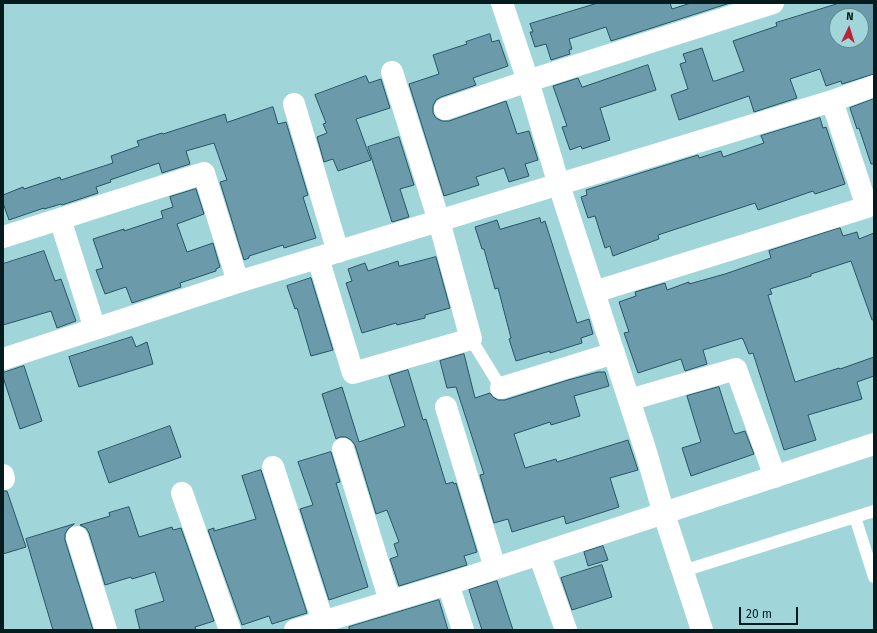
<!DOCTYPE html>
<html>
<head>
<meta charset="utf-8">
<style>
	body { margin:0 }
	#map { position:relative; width:877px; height:633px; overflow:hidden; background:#a0d6da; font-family:"Fira Sans",sans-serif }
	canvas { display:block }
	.frame { position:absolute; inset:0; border:4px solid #061b1d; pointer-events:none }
	.north { position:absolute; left:829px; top:8px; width:40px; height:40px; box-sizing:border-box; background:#a0d6da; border:1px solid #628b8e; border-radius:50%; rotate:4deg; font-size:11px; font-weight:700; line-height:16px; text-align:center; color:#061b1d }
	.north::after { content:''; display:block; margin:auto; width:14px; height:18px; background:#b82636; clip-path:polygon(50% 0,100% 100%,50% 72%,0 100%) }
	.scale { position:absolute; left:739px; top:607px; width:59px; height:18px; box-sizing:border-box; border:2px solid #061b1d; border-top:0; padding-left:5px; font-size:12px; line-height:14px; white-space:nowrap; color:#061b1d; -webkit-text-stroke:3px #a0d6da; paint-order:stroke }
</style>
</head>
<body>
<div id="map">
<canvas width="877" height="633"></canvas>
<div class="frame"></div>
<div class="north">N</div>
<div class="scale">20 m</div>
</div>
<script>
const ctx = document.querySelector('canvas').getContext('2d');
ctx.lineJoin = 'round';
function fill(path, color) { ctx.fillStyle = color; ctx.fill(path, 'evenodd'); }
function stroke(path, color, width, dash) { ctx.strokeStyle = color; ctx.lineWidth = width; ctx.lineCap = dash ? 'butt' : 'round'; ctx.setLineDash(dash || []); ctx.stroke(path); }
const building = new Path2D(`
	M598,3H670L672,9L691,3H730L611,41L606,27L569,39L572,49L569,50L570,54L551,60L546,44L535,47L530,32H533L530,24Z
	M840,3H874V74L842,84L841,81L826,86L820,69L790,79L797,98L754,112L749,96L679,120L671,95L688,89L680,64L686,62L683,54L702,48L713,81H715L744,71L733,41L777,26L776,23ZM837,16H861V40H837Z
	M490,34L492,42L499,40L508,66L473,78L476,85L441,97L436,100L433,106V113L436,118L442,121H449L506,101L517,134L529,131L538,160L525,164L529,176L509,182L504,168L476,177L479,185L444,196L409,84L439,74L433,55L467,44L466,42Z
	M648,65L656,90L600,108L610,140L582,149L581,146L570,150L562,127L567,126L553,86L578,78L582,87Z
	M366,76L369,83L381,79L390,108L356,119L371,160L338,171L333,159L324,162L317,137L327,133L323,124L326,123L315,95Z
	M874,99V164H871L859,128L857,129L850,108Z
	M273,107L278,124L286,122L308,195L303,197L316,238L284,248L283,245L249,256V258L244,260L220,182L227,180L214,143L186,151L190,164L162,173L159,163L110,180L111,182L96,187L98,193L62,205L61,204L44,209V208L9,220L3,203V195L23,187L24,189L60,177L61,180L113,163L111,156L139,146L137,141L162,133L163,134L225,114L227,122Z
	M820,118L823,128L826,127L845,184L815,194L813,191L758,210L755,203L658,235L659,239L613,256L610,246L605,248L595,216L588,218L581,197L587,195L586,190L698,155L699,158L721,151L723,157L764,143L761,136Z
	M399,137L414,185L400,189L409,217L392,222L368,147Z
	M196,189L204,214L177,224L187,252L213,243L220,267L216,269V271L180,283L181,287L132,303L126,287L105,294L96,270L103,268L93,239L124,229V231L163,218L161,211L173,207L170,197Z
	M540,218L541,223L545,221L577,323L589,319L593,334L581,338L582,343L550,353V351L516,361L509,339L511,338L498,288L495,289L484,249H482L475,227L497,220L500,229Z
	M840,228L843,236L857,232L859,239L874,233V320H872L851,261L811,274V276L770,289L772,294L768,295L795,382L839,368L840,369L874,357V376L857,382L862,399L808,415L816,440L784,450L753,353L749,354L743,339H742V338L703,350L707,364L685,371L681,359L638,373L624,333L629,332L619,302L636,296L635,292L665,283L667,290L689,282V284L725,274L771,258L769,251Z
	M44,251L55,281L61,279L76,321L57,328L51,311L3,325V264Z
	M436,257L450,308L425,315V318L397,325L396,323L362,333L346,283L352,281L348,269L365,263L368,271L398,261L399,266Z
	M311,278L333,350L311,356L297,308L295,309L287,286Z
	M132,337L136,347L147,342L153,364L79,387L69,357Z
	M464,354L475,398L490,393L493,397L498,400H505L568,380L598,372H605L609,386L574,396L580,416L551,425L550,422L514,434L525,468L556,459L557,462L628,440L638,470L610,478L619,507L566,524L564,516L512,532L508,519L494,523L480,475L484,474L456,387L447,388L440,361Z
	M24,366L42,421L20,429L3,377V373Z
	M408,370L423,420L426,419L446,484L453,482L454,484L456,483L477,552L464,556L467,565L399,586L390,559L398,556L394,544L399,542L387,510L376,514L355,445L351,440L346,437H340L336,439L322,394L342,387L359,442L405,426L389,376Z
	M719,387L733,431L735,434L745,431L754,454L691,476L682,448L701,442L687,396Z
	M170,426L181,457L109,483L98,452Z
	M331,452L340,482L336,483L368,587L329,600L300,509L313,505L298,462Z
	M261,470L307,613L272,624L269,616L242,625L208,530L214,528V531L256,519L242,476Z
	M3,491H7L26,547L3,554Z
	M129,507L139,537L172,527L173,530L181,528L214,621L195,627L196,630H140L135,610L164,601L155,572L132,579L131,577L105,585L89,533L86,528L80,525L110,516L109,513Z
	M74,524L68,529L65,534V540L93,630H53L26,539Z
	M603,546L608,560L588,566L584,552Z
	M602,565L612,597L572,610L561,578Z
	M497,581L513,630H482L469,590Z
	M439,600L448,630H349V627Z`);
fill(building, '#6b9aaa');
stroke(building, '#265463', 1);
stroke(new Path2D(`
	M471,339L501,388
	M855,517L874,577
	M683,571L874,511`), '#fff', 12);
stroke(new Path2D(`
	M502,3L528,81L559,185L646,452L664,514L702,630
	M294,104L338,252
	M445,109L528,81L773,3
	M60,219L95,329
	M3,237L204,173L238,282
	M318,258L353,373L471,339L439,221L392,72
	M594,292L867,207L832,101
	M3,359L238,282L832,101L874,86
	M501,388L614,353
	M629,400L736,369L775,477
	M446,407L495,568
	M343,449L390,601
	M273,467L323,622
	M3,475L4,479
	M182,493L230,630
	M77,537L106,630
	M539,554L566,630
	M448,584L463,630
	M295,630L448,584L874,444`), '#fff', 22);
</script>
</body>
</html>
